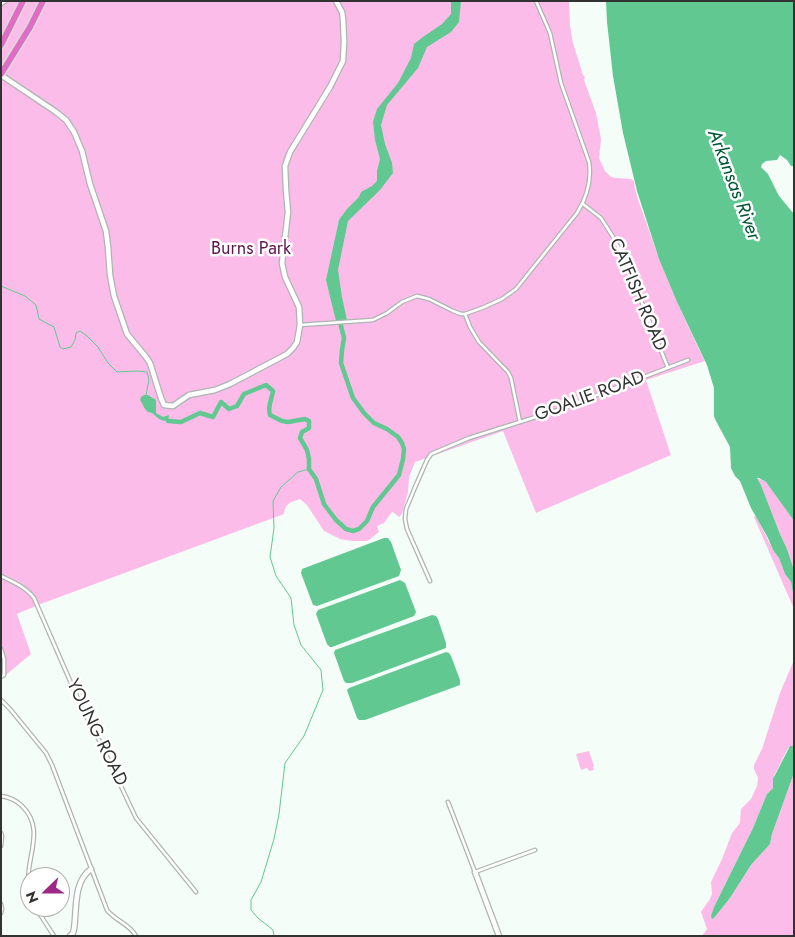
<!DOCTYPE html>
<html>
<head>
<meta charset="utf-8">
<style>
	body { margin:0 }
	#map { position:relative; width:795px; height:937px; overflow:hidden; background:#f5fdf8; font-family:Jost,sans-serif }
	canvas { display:block }
	.frame { position:absolute; inset:0; border:2px solid #303331; pointer-events:none }
	.north { position:absolute; left:20px; top:867px; width:50px; height:50px; box-sizing:border-box; background:#fff; border:1px solid #acadad; border-radius:50%; rotate:248deg; font-size:14px; font-weight:700; line-height:20px; text-align:center; color:#303331 }
	.north::after { content:''; display:block; margin:auto; width:18px; height:22px; background:#9e2a86; clip-path:polygon(50% 0,100% 100%,50% 72%,0 100%) }
</style>
</head>
<body>
<div id="map">
<canvas width="795" height="937"></canvas>
<div class="frame"></div>
<div class="north">N</div>
</div>
<script>
const ctx = document.querySelector('canvas').getContext('2d');
ctx.lineJoin = 'round';
function fill(path, color) { ctx.fillStyle = color; ctx.fill(path, 'evenodd'); }
function stroke(path, color, width, dash) { ctx.strokeStyle = color; ctx.lineWidth = width; ctx.lineCap = dash ? 'butt' : 'round'; ctx.setLineDash(dash || []); ctx.stroke(path); }
function drawText(font, color, halo, rows, align = 'center') {
  ctx.font = font + ' Jost,sans-serif'; ctx.lineWidth = 5; ctx.setLineDash([]); ctx.textBaseline = 'middle'; ctx.strokeStyle = halo; ctx.fillStyle = color; for (const [text, x, y, turn = 0] of rows) {
    ctx.save(); ctx.translate(x, y); ctx.rotate((+turn || 0) * Math.PI / 180); ctx.textAlign = isNaN(turn) ? turn : align; if (halo) ctx.strokeText(text, 0, 0); ctx.fillText(text, 0, 0); ctx.restore();
  }
}
fill(new Path2D(`
	M1,1H569L570,26L573,43L583,75L585,77L584,80L596,113L601,139L599,158L605,171L611,177L616,178L631,179L634,181C635,196 643,211 647,225C663,272 683,317 705,361L646,380L671,455L536,513L503,431L415,462L409,477L408,492L402,514L399,517L393,512H392L384,523L377,526L379,532L369,540L366,541H352L340,539L324,531L307,505L300,499C290,503 286,502 284,514L38,605L17,614L31,654L1,679Z
	M757,478L766,482L794,521V570L787,549L780,534L761,485Z
	M756,516L773,550L779,558L785,574L791,582L794,599V609L754,517Z
	M794,660V746H790L787,750L774,776L773,788L767,794L753,828L714,907L713,919L730,898L751,865L770,844L772,834L794,773V936H702L707,929L701,912L710,899L712,894L711,882L722,859L732,833L740,823L741,809L751,799L757,786L758,778L754,769V765L762,749L780,693Z
	M589,751L594,766L593,767L594,770L589,771L587,768L581,770L576,754Z`), '#fcbce9');
fill(new Path2D(`
	M451,1H461L459,22L451,32L427,47L418,68L387,105L381,125L385,144L392,163L393,173L380,190L348,221L338,270L342,297L347,320L336,321L326,280L339,220L347,209L359,197L361,192L372,186L377,181V171L380,159L375,140L373,122L377,109L398,83L411,58L414,44L423,37L442,24L451,14Z
	M606,1H794V166H791L787,160L780,155L777,160L766,161L762,164L761,167L768,174L779,196L794,214V521L766,482L759,478H757L761,485L780,534L787,549L794,570V599L791,582L785,574L779,558L773,550L768,538L751,508L740,481L735,476L731,468L730,447L716,421L714,416V388L707,365L677,302L659,259L637,191L623,133L613,76L607,22Z
	M144,395H148L156,400V413L163,417L169,415L168,421C160,421 158,418 152,413C151,413 149,412 148,412C144,409 143,404 140,400L141,397Z
	M384,538H388L391,542L401,570L399,576L317,606L313,605L301,573L302,569Z
	M400,580L405,583L416,612L414,616L332,647H330L327,644L316,614L318,610Z
	M432,615L436,616L438,619L446,643V648L352,683H346L344,681L334,653L335,650Z
	M446,652L449,653L451,656L460,680V685L365,720H359L357,718L347,690L349,688Z
	M790,746H794V773L772,834L770,844L751,865L730,898L714,918L712,919L711,916L714,907L753,828L767,794L773,788V779Z`), '#60c890');
stroke(new Path2D(`
	M1,286L25,296L36,305L39,319L54,327L60,347L63,349L71,347L75,340L76,333L80,331L87,336L98,347L108,363L117,372L137,371L147,372L149,380L146,395
	M274,936L273,930L258,918L251,910V900L261,882L274,839L279,814L285,763L304,736L323,690L321,670L301,645L294,625L291,598L276,576L270,557L274,528L273,501L281,487L298,472L309,469`), '#60c890', 1);
stroke(new Path2D(`
	M168,421L181,422L200,413L213,417L221,402L229,409L237,406L244,394L266,385L273,391C272,399 267,407 270,415L282,421L288,422L305,419L309,421V428L302,432L300,438L307,450L309,459V469L316,479L324,504L336,520L346,529L353,531L359,529L367,521L373,507L399,475L403,459L404,449L402,443L398,437L387,429L374,423L364,413L353,398L341,363L342,350L344,338L340,322`), '#60c890', 4.5);
const street = new Path2D(`
	M583,204L601,218L615,240L631,275L668,368
	M465,314L470,327L479,342L508,372L511,378L520,422
	M300,325L373,320L387,313L402,302L417,296L429,299L453,311L461,314H465L482,308L502,299L516,289L577,213C587,197 592,181 589,162L561,83L550,33L536,1
	M1,576C13,582 26,587 34,598L81,706L101,744L136,818L196,892
	M430,581L407,529L405,519L406,509L416,485L427,460L431,454L469,438L558,410L688,360
	M1,677L4,675V659L1,649
	M1,700L10,709L46,753L52,765L107,910C115,921 129,923 136,936
	M1,796C9,797 16,800 22,806C48,831 22,862 30,890
	M448,802L475,872L535,850
	M1,833L2,836L1,846
	M1,904L2,909L1,913
	M36,907L41,916L54,936`);
const secondary = new Path2D(`
	M1,3L4,1
	M1,75L56,112L66,120L74,132L82,151L90,184L106,231L108,247L110,275L114,296L127,334L146,357L150,363L161,398L164,405L173,406L189,395L215,390L230,384L287,354L293,348L297,342L300,325L299,307L285,277L282,263L288,212L286,190L285,166L290,152L330,87L343,61L344,42L343,19L342,12L336,1
	M475,872L499,936
	M70,936L73,933L74,929C77,909 73,882 91,869`);
const highway = new Path2D(`
	M1,45L23,1
	M1,74L30,27L43,1`);
stroke(street, '#adb5b0', 5);
stroke(secondary, '#adb5b0', 7);
stroke(highway, '#dadada', 9);
stroke(street, '#fff', 2.5);
stroke(secondary, '#fff', 4.5);
stroke(highway, '#df6dc3', 6);
drawText('18px', '#5f154f', '#fff', [
	["Burns Park",251,250]
]);
drawText('18px', '#303331', '#fff', [
	["CATFISH ROAD",637,295,67],
	["GOALIE ROAD",590,397,-20],
	["YOUNG ROAD",96,733,64]
]);
drawText('italic 19px', '#005632', '#fff', [
	["Arkansas River",733,185,69]
]);
</script>
</body>
</html>
